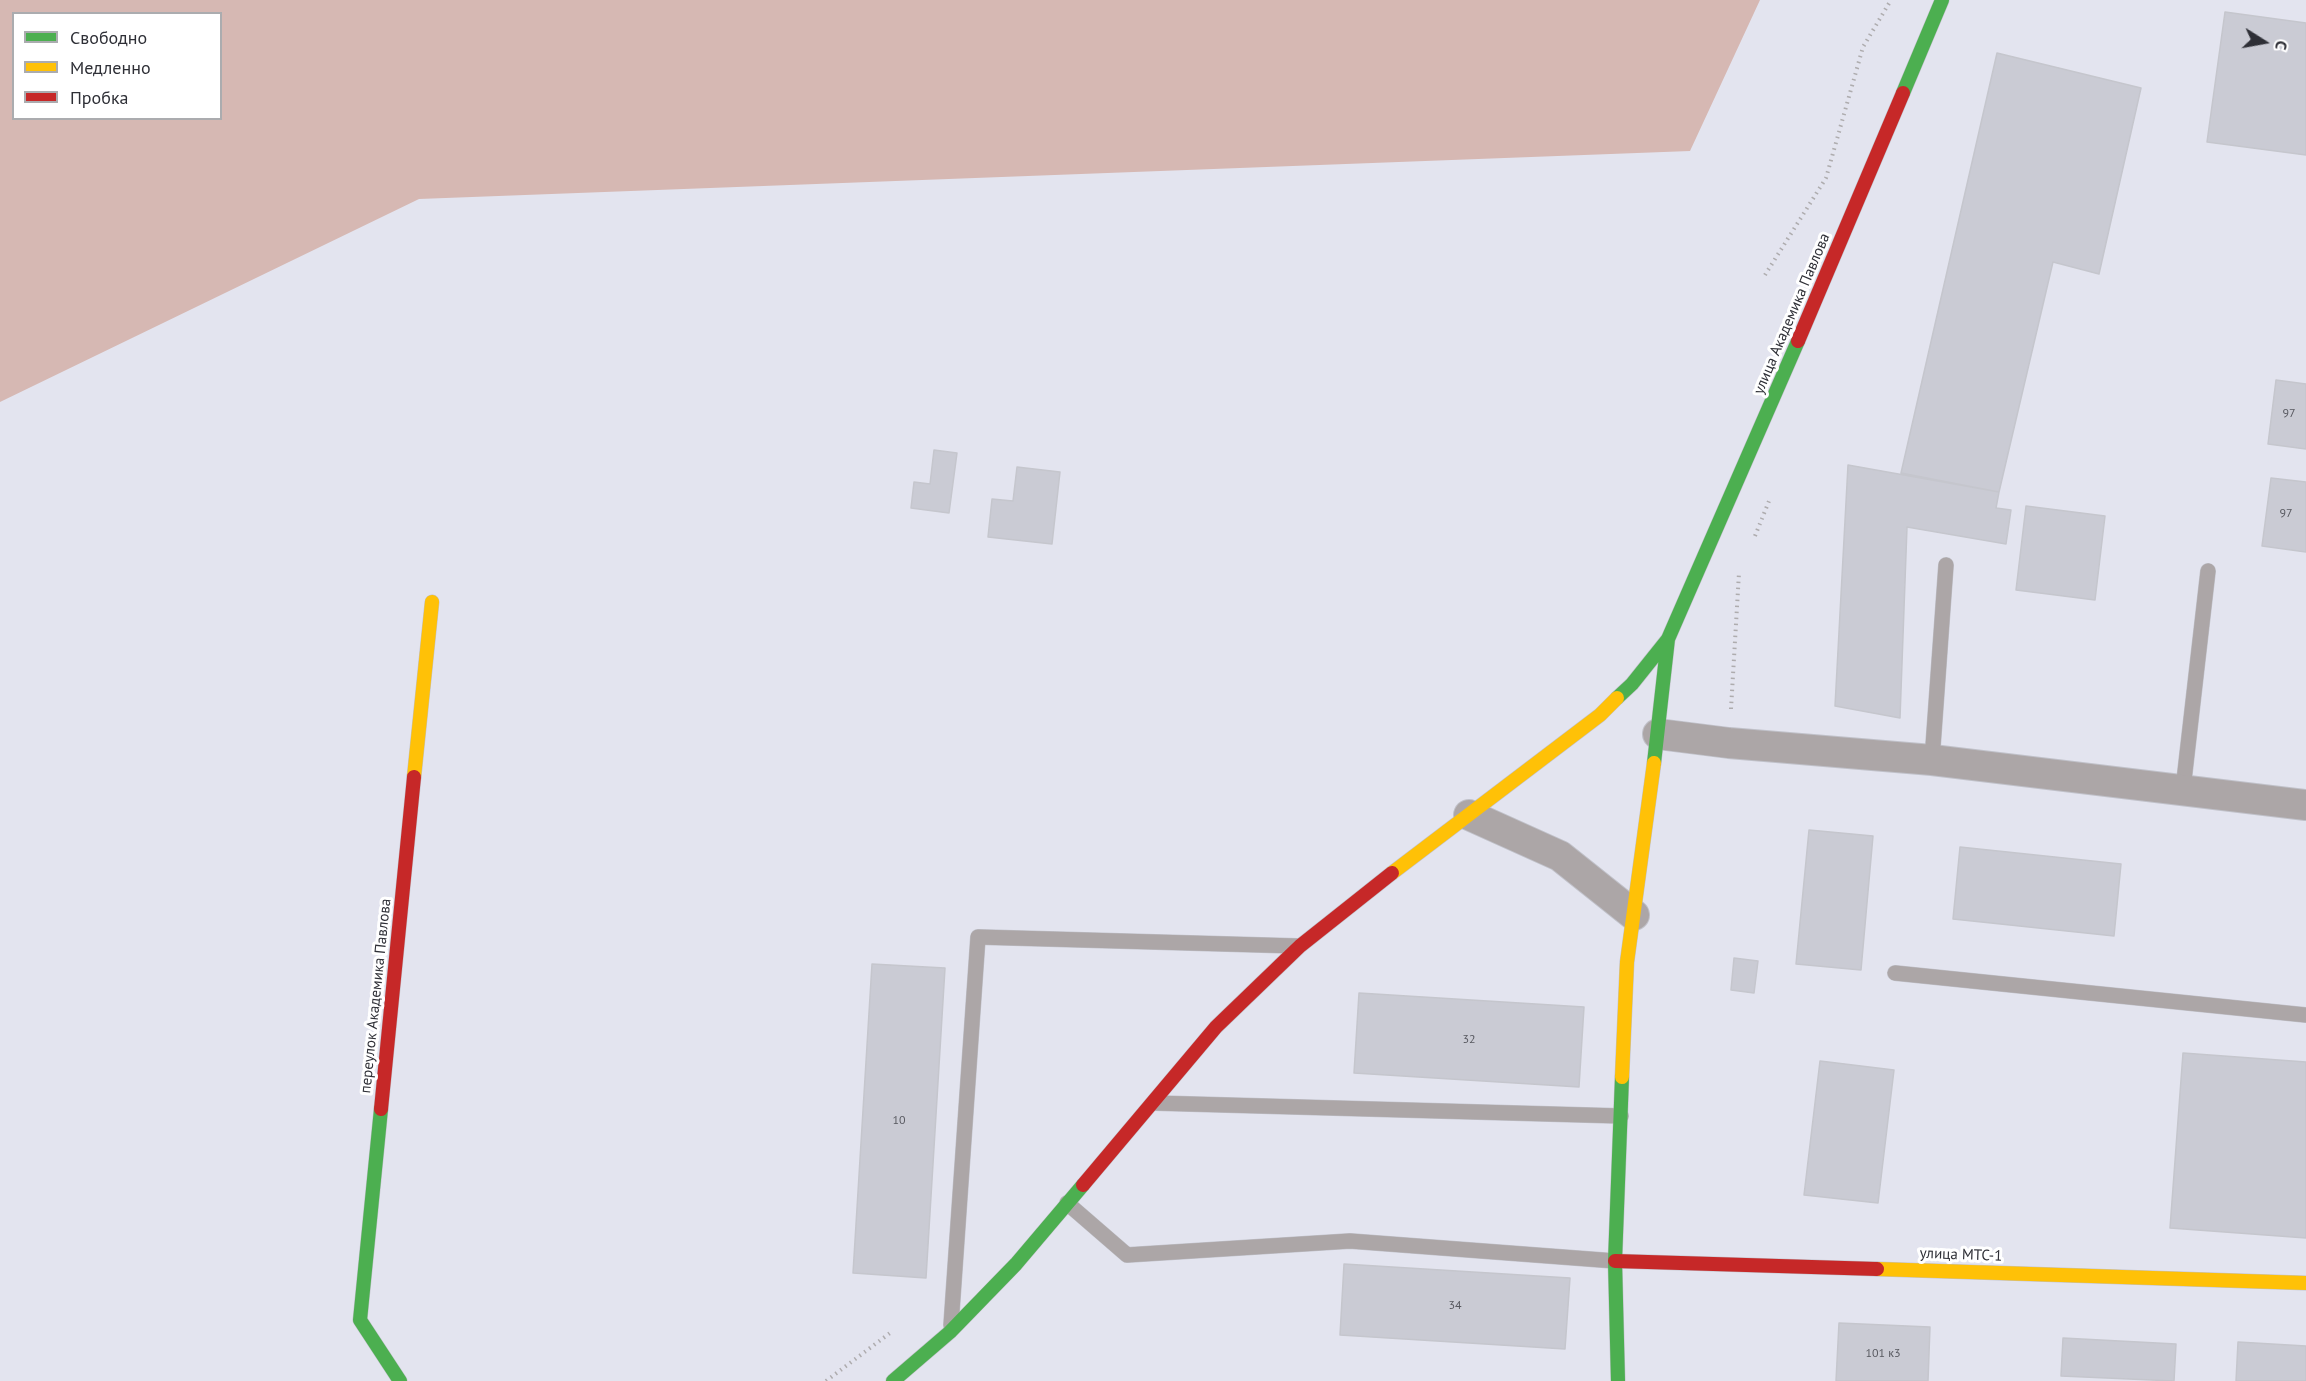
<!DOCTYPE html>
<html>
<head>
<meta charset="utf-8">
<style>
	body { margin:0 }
	#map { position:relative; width:2306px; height:1381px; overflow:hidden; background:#e3e4ef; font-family:"PT Sans",sans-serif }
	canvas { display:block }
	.legend { position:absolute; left:12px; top:12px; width:210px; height:108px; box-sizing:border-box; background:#fff; border:2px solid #abacaf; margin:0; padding:8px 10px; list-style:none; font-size:18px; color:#2e2f36 }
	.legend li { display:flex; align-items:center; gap:12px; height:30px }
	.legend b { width:30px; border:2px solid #abacaf }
	.north { position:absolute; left:2234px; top:12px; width:60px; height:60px; -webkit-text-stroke:4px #fff; paint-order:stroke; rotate:101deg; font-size:16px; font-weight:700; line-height:24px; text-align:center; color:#2e2f36 }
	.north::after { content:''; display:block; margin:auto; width:21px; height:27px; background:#2e2f36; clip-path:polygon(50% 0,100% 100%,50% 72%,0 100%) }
</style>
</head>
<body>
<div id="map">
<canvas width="2306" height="1381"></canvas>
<ul class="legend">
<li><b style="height:8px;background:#4caf50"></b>Свободно</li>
<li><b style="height:8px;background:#ffc107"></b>Медленно</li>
<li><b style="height:8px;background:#c62828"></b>Пробка</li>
</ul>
<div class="north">С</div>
</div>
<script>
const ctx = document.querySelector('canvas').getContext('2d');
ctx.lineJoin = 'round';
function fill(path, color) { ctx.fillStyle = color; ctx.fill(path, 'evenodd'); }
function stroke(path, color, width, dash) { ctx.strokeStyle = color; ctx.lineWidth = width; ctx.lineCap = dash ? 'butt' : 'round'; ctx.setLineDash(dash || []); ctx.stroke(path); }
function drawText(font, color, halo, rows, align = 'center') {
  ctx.font = font + ' "PT Sans",sans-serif'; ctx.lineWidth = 6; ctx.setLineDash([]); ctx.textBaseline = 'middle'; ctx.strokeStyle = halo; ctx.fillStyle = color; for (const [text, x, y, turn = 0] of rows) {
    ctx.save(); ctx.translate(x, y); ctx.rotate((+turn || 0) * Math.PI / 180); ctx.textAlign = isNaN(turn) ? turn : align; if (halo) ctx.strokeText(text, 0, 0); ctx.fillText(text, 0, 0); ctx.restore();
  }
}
fill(new Path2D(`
	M0,0H1760L1690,151L419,199L0,402ZM14,14H220V118H14Z`), '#d6b8b3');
const building = new Path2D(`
	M2225,12L2306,23V155L2207,142Z
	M1997,53L2141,88L2099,274L2053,262L1999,492L1901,473Z
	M2276,380L2306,384V449L2268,444Z
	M934,450L957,453L949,513L911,508L914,482L930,484Z
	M1848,465L1999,492L1996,508L2011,510L2006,544L1907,527L1900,718L1835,706Z
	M1017,467L1060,472L1052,544L988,537L992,499L1013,501Z
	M2271,478L2306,482V552L2262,546Z
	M2026,506L2105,516L2095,600L2016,590Z
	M1809,830L1873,836L1861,970L1796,964Z
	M1960,847L2121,864L2114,936L1953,919Z
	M1734,958L1758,961L1754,993L1731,990Z
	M872,964L945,968L926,1278L853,1273Z
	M1359,993L1584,1007L1579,1087L1354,1073Z
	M2183,1053L2306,1062V1238L2170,1228Z
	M1820,1061L1894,1070L1878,1203L1804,1195Z
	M1344,1264L1570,1278L1565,1349L1340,1335Z
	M1839,1323L1930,1327L1928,1381H1836Z
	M2063,1338L2176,1344L2174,1381L2061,1376Z
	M2238,1342L2306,1346V1381H2236Z`);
fill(building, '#cacbd4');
stroke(building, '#c5c6cd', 1.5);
const lane = new Path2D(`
	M1932,760L1946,565
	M2183,789L2208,571
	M1895,973L2306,1015
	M1154,1103L1621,1116
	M1067,1203L1127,1255L1350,1241L1615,1261
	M951,1325L978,937L1297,946`);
const street = new Path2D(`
	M1658,734L1729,743L1932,760L2306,805
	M1469,815L1560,856L1634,915`);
const fast = new Path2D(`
	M1903,93L1942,0
	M1617,698L1632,684L1668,639L1798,341
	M1654,763L1668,639
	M381,1109L360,1320L400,1381
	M893,1381L950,1332L1016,1264L1083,1185
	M1618,1381L1615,1261L1622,1077`);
const slow = new Path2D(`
	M414,777L432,602
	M1392,873L1600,715L1617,698
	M1622,1077L1627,962L1654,763
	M1877,1269L2306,1283`);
const jam = new Path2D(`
	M1798,341L1903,93
	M381,1109L414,777
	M1083,1185L1216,1027L1300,946L1392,873
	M1615,1261L1877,1269`);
stroke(lane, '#c0c1c9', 16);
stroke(street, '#c0c1c9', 32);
stroke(fast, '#c0c1c9', 15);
stroke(slow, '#c0c1c9', 15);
stroke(jam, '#c0c1c9', 15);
stroke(new Path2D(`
	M1765,275L1826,178L1863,47L1891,0
	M1755,536L1769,501
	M1731,709L1739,573
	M826,1381L890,1333`), '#aeacae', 4, [1.5, 4.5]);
stroke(lane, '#aca6a7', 15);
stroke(street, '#aca6a7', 30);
stroke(fast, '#4caf50', 14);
stroke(slow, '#ffc107', 14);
stroke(jam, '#c62828', 14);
drawText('12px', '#57585f', null, [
	["97",2289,414],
	["97",2286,514],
	["32",1469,1040],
	["10",899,1121],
	["34",1455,1306],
	["101 к3",1883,1354]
]);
drawText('15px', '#2e2f36', '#fff', [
	["улица Академика Павлова",1792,314,-67],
	["переулок Академика Павлова",376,996,-84],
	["улица МТС-1",1961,1255,2]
]);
</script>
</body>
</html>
